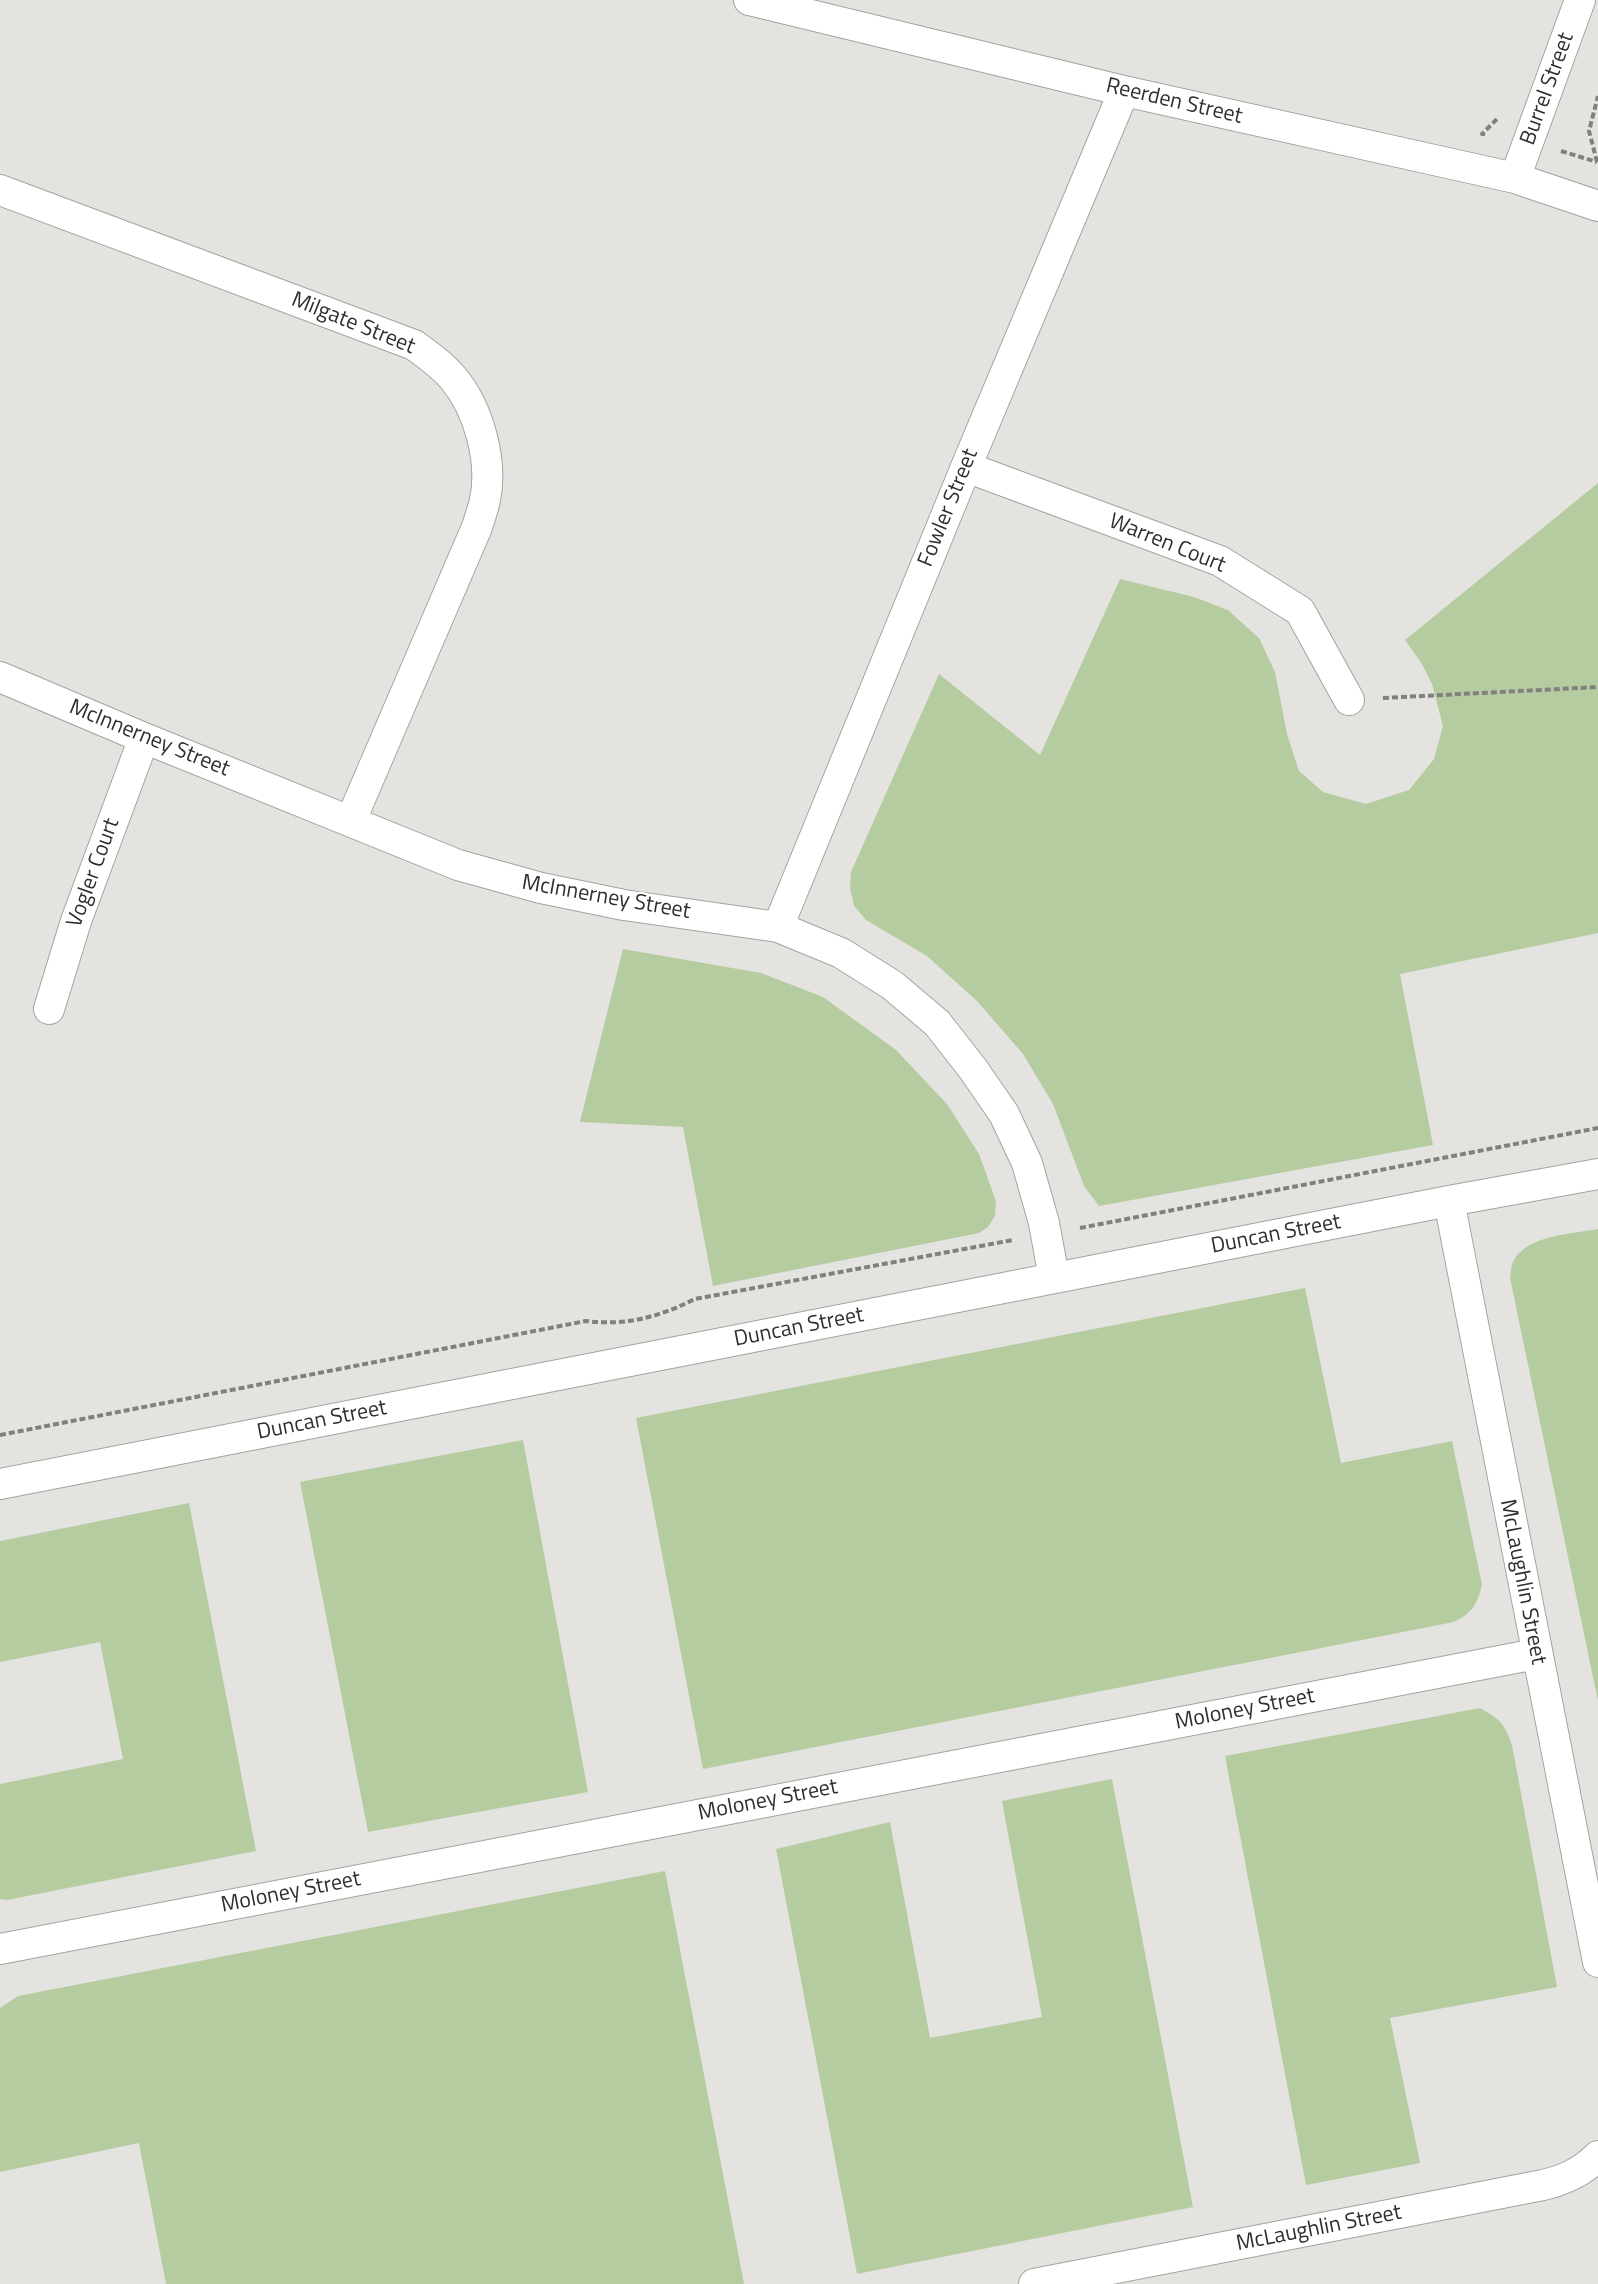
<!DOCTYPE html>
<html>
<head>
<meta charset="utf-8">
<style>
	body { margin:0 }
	canvas { display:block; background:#e4e3df }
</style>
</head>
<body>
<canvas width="1598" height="2284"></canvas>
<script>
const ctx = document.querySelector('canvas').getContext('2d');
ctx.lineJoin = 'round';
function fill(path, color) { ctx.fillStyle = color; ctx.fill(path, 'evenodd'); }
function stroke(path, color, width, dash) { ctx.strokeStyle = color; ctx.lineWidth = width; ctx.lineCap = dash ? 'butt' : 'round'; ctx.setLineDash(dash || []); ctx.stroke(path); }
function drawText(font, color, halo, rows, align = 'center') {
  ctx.font = font + ' "Titillium Web",sans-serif'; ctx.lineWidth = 4.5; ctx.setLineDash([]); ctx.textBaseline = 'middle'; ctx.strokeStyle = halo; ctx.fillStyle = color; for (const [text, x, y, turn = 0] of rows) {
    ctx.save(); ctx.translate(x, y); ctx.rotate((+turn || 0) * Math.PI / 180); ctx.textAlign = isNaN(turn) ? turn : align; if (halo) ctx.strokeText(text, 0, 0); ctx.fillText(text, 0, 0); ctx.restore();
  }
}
fill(new Path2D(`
	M1598,483V933L1400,974L1433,1145L1099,1206L1084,1186L1053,1104L1023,1054L977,1001L927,956L866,920L854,906L850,888L851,872L939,674L1040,755L1120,579L1194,597L1228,610L1259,638L1275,672L1287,734L1299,771L1323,792L1366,804L1409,790L1434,759L1443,726L1432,684L1422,664L1405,640Z
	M623,949L761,973L823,997L896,1050L947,1104L979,1154L996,1201L995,1216L988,1227L979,1233L713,1286L683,1127L580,1122Z
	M1598,1229V1701L1510,1278C1511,1272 1511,1265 1514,1260C1528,1235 1572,1234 1598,1229Z
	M1305,1288L1341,1463L1452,1441L1482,1585C1477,1605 1472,1613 1454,1622L703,1769L636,1418Z
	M523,1440L588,1792L368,1832L300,1482Z
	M189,1503L256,1851L7,1900L0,1899V1784L123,1759L100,1642L0,1662V1541Z
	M1480,1708C1500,1719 1505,1724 1512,1745L1557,1987L1390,2018L1420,2163L1306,2185L1225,1756Z
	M1112,1779L1193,2207L857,2274L776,1849L890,1822L930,2038L1042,2017L1002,1801Z
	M665,1871L744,2284H166L139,2143L0,2172V2008L18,1996Z`), '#b5cca1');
const minor = new Path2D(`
	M749,0L1124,91L1515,178L1598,206
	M1515,178L1580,0
	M0,190L414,345C428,355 442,365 453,378C479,409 493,461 485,500C483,509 480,518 477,527L351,820
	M966,467L1220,561L1300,611L1349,700
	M0,677L144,738L458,865L541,888L624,905L778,927L841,953L892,985L937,1023L973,1069L1004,1114L1027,1163L1044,1223L1054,1278
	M778,927L966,467L1124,91
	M49,1009L76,921L144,738
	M1449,1201L1598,1962
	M0,1484L1449,1201L1598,1174
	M0,1949L1536,1654
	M1034,2284L1543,2185C1565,2180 1582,2172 1598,2156`);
stroke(minor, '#a4a3a0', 32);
stroke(new Path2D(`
	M1485,134H1482L1499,117
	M1561,151L1597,162
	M1597,162L1589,131L1598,96
	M1383,698L1598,687
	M1080,1228L1598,1128
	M0,1435L586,1321C626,1326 659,1317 695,1299L1013,1240`), '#81807e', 4, [6, 3]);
stroke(minor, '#fff', 30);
drawText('22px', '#302f2e', '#fff', [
	["Burrel Street",1548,89,-70],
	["Reerden Street",1174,102,13],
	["Milgate Street",353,324,22],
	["Fowler Street",949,508,-68],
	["Warren Court",1167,544,22],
	["McInnerney Street",149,739,22],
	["Vogler Court",94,873,-70],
	["McInnerney Street",606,898,10],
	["Duncan Street",1276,1235,-11],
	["Duncan Street",799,1328,-11],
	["Duncan Street",322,1421,-11],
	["McLaughlin Street",1522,1582,79],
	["Moloney Street",1245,1710,-11],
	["Moloney Street",768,1801,-11],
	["Moloney Street",291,1893,-11],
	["McLaughlin Street",1319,2229,-11]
]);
</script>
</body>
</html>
